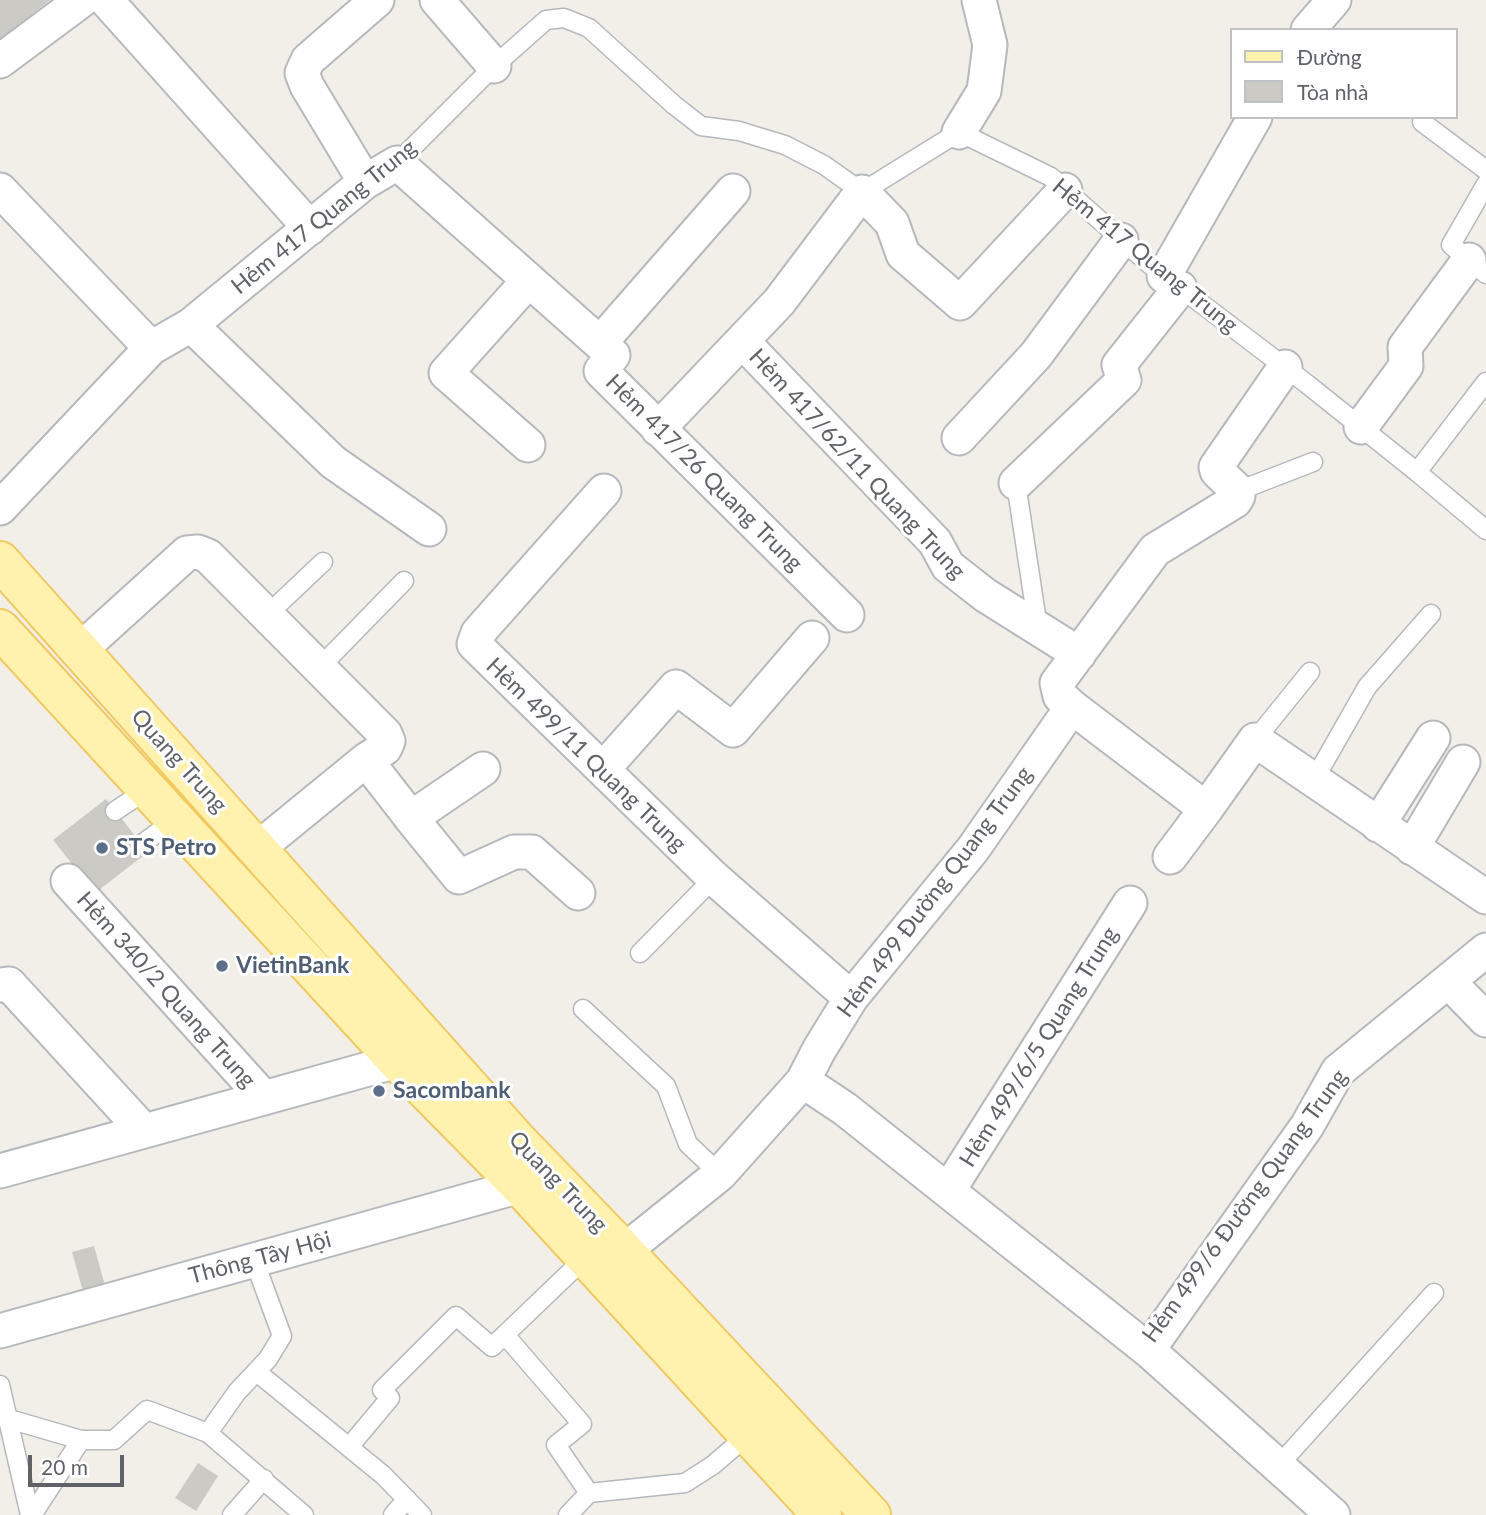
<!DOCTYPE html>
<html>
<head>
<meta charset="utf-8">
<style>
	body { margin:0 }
	#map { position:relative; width:1486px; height:1515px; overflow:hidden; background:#f1efe8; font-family:Lato,sans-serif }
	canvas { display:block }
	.legend { position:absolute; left:1230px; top:28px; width:228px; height:91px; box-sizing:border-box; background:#fff; border:2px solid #bfc1c3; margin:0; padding:9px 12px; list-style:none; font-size:21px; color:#5f6368 }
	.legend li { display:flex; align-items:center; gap:14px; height:35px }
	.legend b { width:35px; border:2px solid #bfc1c3 }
	.scale { position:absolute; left:28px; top:1455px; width:96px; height:32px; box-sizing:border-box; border:4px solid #5f6368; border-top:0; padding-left:9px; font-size:21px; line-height:24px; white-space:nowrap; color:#5f6368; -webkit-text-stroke:5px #fff; paint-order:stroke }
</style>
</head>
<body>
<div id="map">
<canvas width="1486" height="1515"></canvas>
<ul class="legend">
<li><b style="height:9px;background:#fff2af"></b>Đường</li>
<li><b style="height:19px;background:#cccac5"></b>Tòa nhà</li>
</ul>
<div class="scale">20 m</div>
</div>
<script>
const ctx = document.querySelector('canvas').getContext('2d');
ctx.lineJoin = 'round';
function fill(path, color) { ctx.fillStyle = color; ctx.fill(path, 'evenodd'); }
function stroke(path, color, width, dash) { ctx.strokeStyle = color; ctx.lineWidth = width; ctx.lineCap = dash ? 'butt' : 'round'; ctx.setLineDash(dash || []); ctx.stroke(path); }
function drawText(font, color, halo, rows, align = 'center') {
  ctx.font = font + ' Lato,sans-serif'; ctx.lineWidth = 6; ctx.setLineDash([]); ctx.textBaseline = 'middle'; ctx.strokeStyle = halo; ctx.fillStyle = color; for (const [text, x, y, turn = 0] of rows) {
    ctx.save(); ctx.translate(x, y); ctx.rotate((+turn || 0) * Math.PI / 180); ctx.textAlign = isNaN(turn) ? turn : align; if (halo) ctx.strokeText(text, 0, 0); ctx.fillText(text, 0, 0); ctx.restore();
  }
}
fill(new Path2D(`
	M0,0H50L0,39Z
	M106,799L148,852L95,893L53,840Z
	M94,1246L106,1289L84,1295L72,1252Z
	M198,1463L218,1476L196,1511L175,1498Z`), '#cccac5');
const lane = new Path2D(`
	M1422,122L1486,170
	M397,163L494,66L546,20L564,18L589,28L674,105L701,126L739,131L785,145L824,165L862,192L959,132L1051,177L1148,263L1307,384L1417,472L1486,530
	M1486,184L1451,245L1486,274
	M1417,472L1486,382
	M1016,483L1038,628
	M1238,491L1313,462
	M266,616L323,562
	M319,668L404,581
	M1255,740L1310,672
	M1314,780L1367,687L1431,614
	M115,811L148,789
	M142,844L176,819
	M640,953L714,878
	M583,1009L666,1086L688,1144L720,1174
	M254,1260L282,1336L268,1359L237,1392L208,1433L304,1515
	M505,1335L582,1424L556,1445L589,1493
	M258,1373L383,1475L422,1515
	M0,1385L30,1515
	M9,1419L81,1440H114L147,1410L208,1433
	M349,1447L390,1398L382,1390L456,1316L492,1347L586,1257
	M1278,1466L1434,1293
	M32,1515L81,1440
	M232,1515L264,1479
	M393,1515L407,1499
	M568,1515L589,1493L685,1483L713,1465L748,1435`);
const street = new Path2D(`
	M106,0L310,228
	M437,0L494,66
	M1308,30L1334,0
	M0,61L82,0
	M959,132L984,91L990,45L979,0
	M365,182L307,86L302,73L308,60L377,0
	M0,190L151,348
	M1164,276L1255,117
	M191,325L333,462L429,529
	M742,341L935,542L948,566L985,595L1079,654
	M600,343L733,191
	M1361,427L1406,366L1405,347L1469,260
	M658,429L779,302L862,192L892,223L903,254L960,303L1065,190
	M959,438L1036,355L1121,240
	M528,445L446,373L529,280
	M1016,483L1124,380L1119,365L1180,288
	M604,491L478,633L474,644L714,878L851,998
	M0,508L151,348L191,325L365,182L397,163L613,355L601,371L847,615
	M80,650L187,553L198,552L208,556L385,734L388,741L385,748L366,760L257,849
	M1072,707L1206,809L1255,740L1486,897
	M366,760L411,818L483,769
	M604,768L676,687L733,730L812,638
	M411,818L459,877L514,852H532L578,893
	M1378,825L1433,738
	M1412,848L1463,762
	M1170,857L1206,809
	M68,881L264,1098
	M1448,981L1486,1020
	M0,985L9,984L144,1131
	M803,1081L845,1109L1148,1350L1307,1126L1338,1071L1486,950
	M0,1171L397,1061
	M948,1191L1130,903
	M624,1251L720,1174L803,1081L819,1050L851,998L973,849L1072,707L1060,696L1057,683L1155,550L1235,501L1238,496V491L1217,471L1216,467L1285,367
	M0,1331L520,1186
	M1148,1350L1333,1515`);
const primary = new Path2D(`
	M0,561L515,1138L624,1251L871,1515
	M0,629L397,1061L520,1186L822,1515`);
stroke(lane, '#b5b8bc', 21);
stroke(street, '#b5b8bc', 37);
stroke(primary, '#f2c960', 42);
stroke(lane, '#fff', 18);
stroke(street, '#fff', 33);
stroke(primary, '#fff2af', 38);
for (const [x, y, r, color] of [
	[102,848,7,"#5c6f8a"],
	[222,966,7,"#5c6f8a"],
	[379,1091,7,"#5c6f8a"]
]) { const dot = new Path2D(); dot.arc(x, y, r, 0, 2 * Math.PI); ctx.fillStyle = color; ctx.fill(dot); stroke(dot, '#fff', 2.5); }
drawText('23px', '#5f6368', '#fff', [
	["Hẻm 417 Quang Trung",324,217,-39],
	["Hẻm 417 Quang Trung",1145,256,39],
	["Hẻm 417/62/11 Quang Trung",857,464,47],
	["Hẻm 417/26 Quang Trung",704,473,45],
	["Hẻm 499/11 Quang Trung",586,755,44],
	["Quang Trung",179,761,48],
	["Hẻm 499 Đường Quang Trung",935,892,-53],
	["Hẻm 340/2 Quang Trung",166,990,48],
	["Hẻm 499/6/5 Quang Trung",1039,1047,-58],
	["Quang Trung",558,1182,46],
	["Hẻm 499/6 Đường Quang Trung",1245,1206,-54],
	["Thông Tây Hội",260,1258,-15]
]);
drawText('bold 23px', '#4e5e75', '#fff', [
	["STS Petro",116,848],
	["VietinBank",236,966],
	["Sacombank",393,1091]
], 'left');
</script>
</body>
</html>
